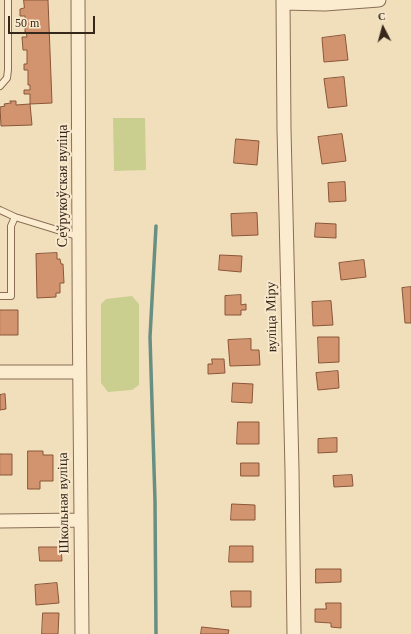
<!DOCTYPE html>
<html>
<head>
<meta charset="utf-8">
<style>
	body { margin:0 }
	#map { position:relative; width:411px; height:634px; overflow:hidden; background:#f1dfbc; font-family:"Times New Roman",serif }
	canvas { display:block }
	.north { position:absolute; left:363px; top:8px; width:40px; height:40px; -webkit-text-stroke:3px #f8e9cc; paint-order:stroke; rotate:354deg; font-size:11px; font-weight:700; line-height:16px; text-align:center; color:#37271b }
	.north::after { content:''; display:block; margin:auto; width:14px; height:18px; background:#37271b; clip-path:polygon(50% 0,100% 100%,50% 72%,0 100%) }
	.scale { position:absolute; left:8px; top:16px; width:87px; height:18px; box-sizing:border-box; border:2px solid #37271b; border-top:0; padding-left:5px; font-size:12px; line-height:14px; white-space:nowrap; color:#37271b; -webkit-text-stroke:3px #f8e9cc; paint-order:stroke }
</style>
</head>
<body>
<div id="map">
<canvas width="411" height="634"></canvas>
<div class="north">С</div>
<div class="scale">50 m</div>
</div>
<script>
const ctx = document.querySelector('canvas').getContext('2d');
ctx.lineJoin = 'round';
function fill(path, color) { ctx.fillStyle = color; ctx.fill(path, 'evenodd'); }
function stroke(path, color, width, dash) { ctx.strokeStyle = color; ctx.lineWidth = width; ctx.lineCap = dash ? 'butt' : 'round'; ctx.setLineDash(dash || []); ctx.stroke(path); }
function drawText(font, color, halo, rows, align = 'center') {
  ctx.font = font + ' "Times New Roman",serif'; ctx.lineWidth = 4; ctx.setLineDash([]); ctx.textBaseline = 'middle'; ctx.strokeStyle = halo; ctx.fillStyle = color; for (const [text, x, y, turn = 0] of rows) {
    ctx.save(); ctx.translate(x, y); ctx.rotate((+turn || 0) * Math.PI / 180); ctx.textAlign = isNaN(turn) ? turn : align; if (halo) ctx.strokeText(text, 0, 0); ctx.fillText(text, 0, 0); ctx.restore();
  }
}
fill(new Path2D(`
	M113,118H145L146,170L114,171Z
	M132,296L139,304V385L132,390L108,392L101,383V304L106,299Z`), '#cacf90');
stroke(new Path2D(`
	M156,634L155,501L150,337L156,226`), '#688f84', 3.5);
const building = new Path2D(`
	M24,0H48L52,103L30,104V94H24V90H30V85H28V70H24V64H27V50H23L22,37H27L26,32H25V16H20V9L24,8Z
	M345,35L348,60L324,62L322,38Z
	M344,77L347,106L328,108L324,79Z
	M10,101H16V105L30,104L32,125L1,126L0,107L5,106L4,104L11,103Z
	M342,134L346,161L322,164L318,137Z
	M236,139L259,141L257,165L234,163Z
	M345,182L346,201L329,202L328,183Z
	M257,213L258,235L232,236L231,214Z
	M316,223L336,224V238L315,237Z
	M57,253V259H60L61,264H63L64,283H60V293H56V297L37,298L36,254Z
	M220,255L242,256L241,272L219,270Z
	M364,260L366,277L341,280L339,263Z
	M411,287V323H405L402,288Z
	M241,295V305L246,304V310H241V315H225V296Z
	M331,301L333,325L313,326L312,302Z
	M0,310H18V335H0Z
	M318,337H339V362L319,363Z
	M251,339V350H259L260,365L230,366L228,340Z
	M212,359H224L225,373L208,374V364H212Z
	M338,371L339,388L318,390L316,373Z
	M233,383L253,384L252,403L232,402Z
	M5,394L6,409L0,410V395Z
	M238,422H259V444H237Z
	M337,438V452L318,453V439Z
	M28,451H43V455H53V481H40V489H28Z
	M0,454H12V475H0Z
	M241,463H259V476H241Z
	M352,475L353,486L334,487L333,476Z
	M232,504L255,505V520H231Z
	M230,546H253V562H229Z
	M39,547H61L62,561H40Z
	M316,569H341V582L316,583Z
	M57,583L59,603L36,605L35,585Z
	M231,591H251V607H232Z
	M326,603H341V628L331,627V623L315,622V609H326Z
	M43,613H59L58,634H42Z
	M202,627L229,630L228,634H201Z`);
fill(building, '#d2946f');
stroke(building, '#8a5639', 1);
const service = new Path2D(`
	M0,86L7,78L8,70V0
	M0,210L15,217L80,237
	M0,296H11V226L15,217`);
const minor = new Path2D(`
	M78,0C79,211 79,423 82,634
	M283,0L284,129L292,470L294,634
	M283,3L325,4L379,0
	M0,372H79
	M0,521L80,520`);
stroke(service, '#896e55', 8);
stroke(minor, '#896e55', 15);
stroke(service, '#fbecd0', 6);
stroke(minor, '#fbecd0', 13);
drawText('14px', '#37271b', '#f8e9cc', [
	["Сеўрукоўская вуліца",63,186,-90],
	["вуліца Міру",272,317,-91],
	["Школьная вуліца",64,503,-91]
]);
</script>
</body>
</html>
